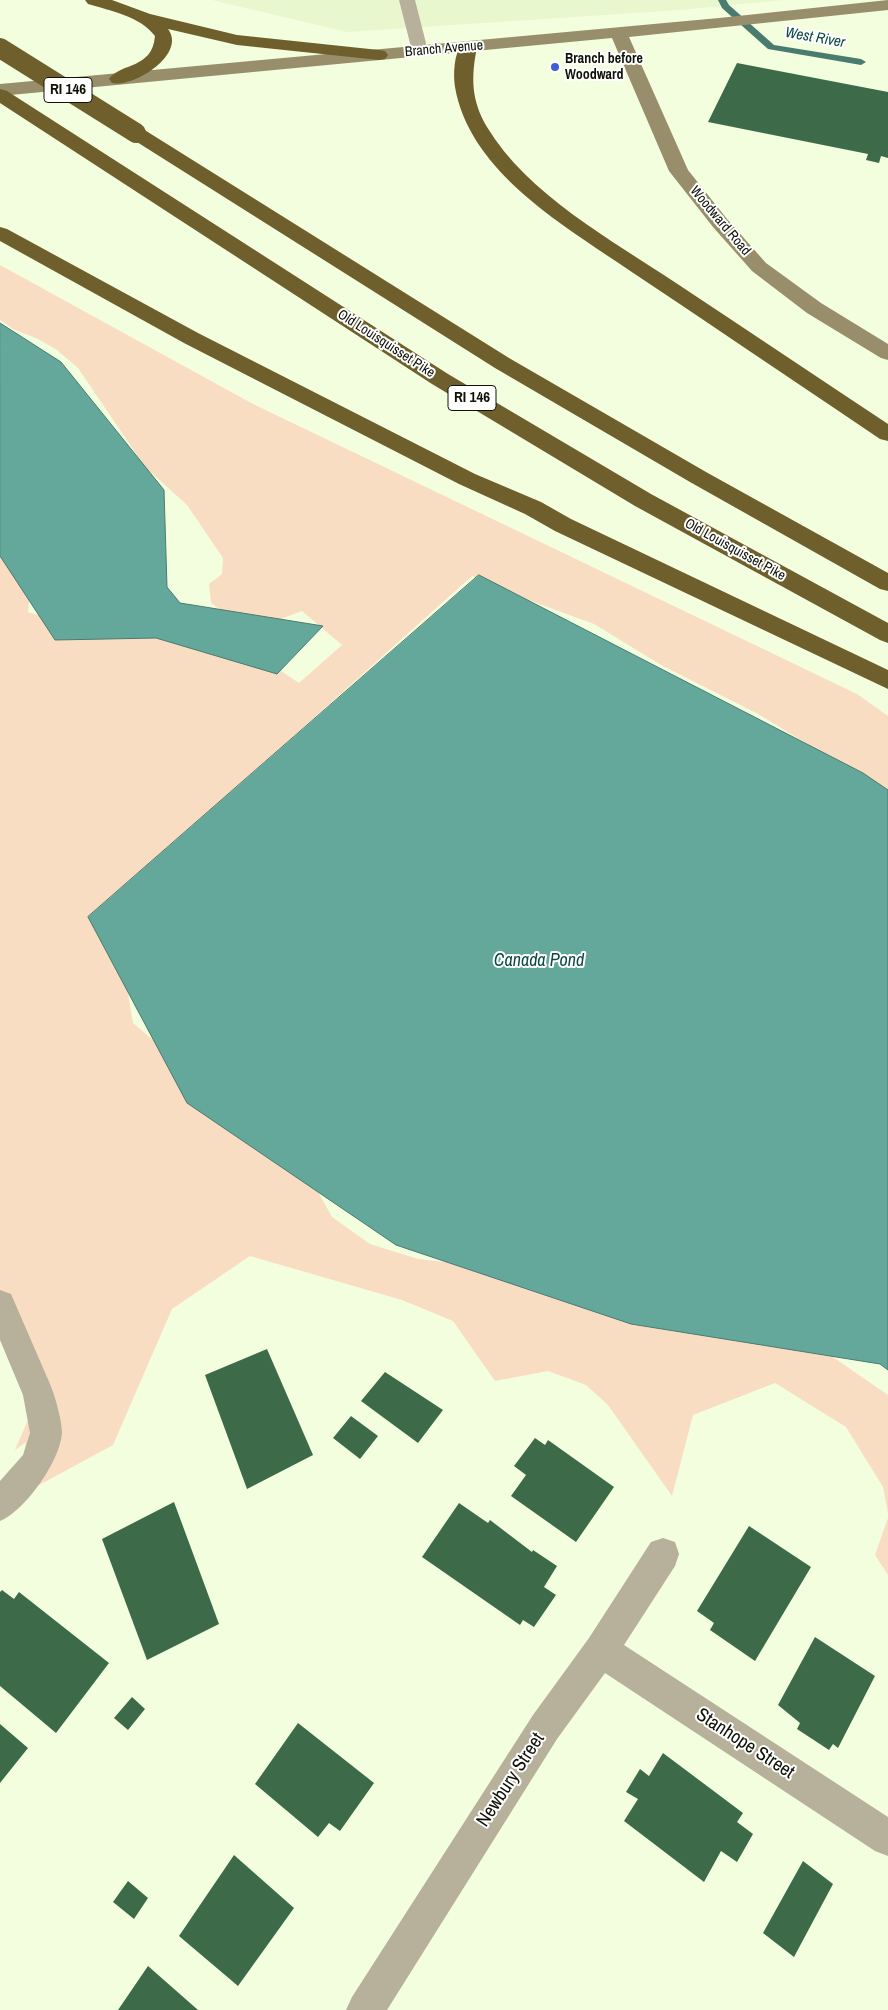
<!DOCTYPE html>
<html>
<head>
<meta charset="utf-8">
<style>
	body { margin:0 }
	canvas { display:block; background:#f2fedd }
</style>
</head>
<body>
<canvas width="888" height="2010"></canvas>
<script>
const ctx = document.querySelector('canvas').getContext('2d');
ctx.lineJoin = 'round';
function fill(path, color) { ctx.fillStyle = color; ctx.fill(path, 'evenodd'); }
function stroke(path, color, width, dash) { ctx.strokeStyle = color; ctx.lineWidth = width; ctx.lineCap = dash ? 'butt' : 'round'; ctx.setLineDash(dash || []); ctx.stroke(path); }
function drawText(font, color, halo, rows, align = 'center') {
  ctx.font = font + ' "Archivo Narrow",sans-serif'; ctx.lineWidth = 4; ctx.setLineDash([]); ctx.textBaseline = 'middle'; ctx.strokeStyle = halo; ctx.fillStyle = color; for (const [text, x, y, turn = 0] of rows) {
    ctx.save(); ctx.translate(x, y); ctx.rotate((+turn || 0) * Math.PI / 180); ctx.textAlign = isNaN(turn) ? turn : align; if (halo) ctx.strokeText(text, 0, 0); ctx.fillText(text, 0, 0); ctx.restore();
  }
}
fill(new Path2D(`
	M212,0H783L680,10L347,32Z`), '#e9f7ce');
fill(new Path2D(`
	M0,265L253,404L857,694L888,716V793L758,714L661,665L594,624L512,594L472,576L151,864L115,918L133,1023L160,1046L277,1118L332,1217L370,1244L418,1259L520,1270L827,1353L888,1395V1513L883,1487L846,1427L775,1383L693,1415L672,1496L608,1405L586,1385L548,1371L495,1381L453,1321L402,1300L250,1256L172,1309L113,1445L17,1497L26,1442L15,1450L31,1413L0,1313V550L31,582L28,612L65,623L94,621L263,659L299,683L342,645L302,611L278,620L235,621L211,603L209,584L222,574L223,558L187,505L145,467L78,368L57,350L38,339L13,329L0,320Z
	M888,1518V1575L875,1555Z`), '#f9ddc3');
const water = new Path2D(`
	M0,323L61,362L164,490L167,587L180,603L323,626L277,674L156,638L55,640L0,556Z
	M479,575L863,773L888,790V1370L880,1364L631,1324L396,1245L187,1103L88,917Z`);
fill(water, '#64a89c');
stroke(water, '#4a7b6f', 1);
fill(new Path2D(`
	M718,0H726L729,5L774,45L861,59L866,62L861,65L768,49L722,8Z`), '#4a7b6f');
fill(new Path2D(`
	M737,63L888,92V158L881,156L879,163L866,160L868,154L708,122Z
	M267,1349L313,1455L247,1489L205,1375Z
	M385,1372L443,1410L418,1443L361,1401Z
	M351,1416L378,1436L360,1459L333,1438Z
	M535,1438L545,1445L548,1440L614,1487L576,1542L511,1496L526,1475L514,1466Z
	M174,1502L219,1624L147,1660L102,1539Z
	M459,1503L488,1523L490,1520L532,1552L533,1550L557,1566L544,1587L556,1595L534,1627L523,1620L520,1625L422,1557Z
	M749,1526L811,1567L755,1661L710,1630L714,1623L697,1611Z
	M2,1590L14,1599L19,1592L109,1663L56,1733L0,1686V1592Z
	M815,1637L875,1676L838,1748L833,1744L829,1750L797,1729L800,1723L778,1705Z
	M132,1697L145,1709L128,1730L114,1718Z
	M298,1723L374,1783L340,1831L329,1823L318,1837L255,1784Z
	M0,1724L28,1748L0,1783Z
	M663,1753L743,1813L737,1822L753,1834L737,1862L721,1851L704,1882L624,1821L638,1799L626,1792L640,1769L649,1776Z
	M234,1855L294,1908L238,1986L179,1936Z
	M803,1861L833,1884L794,1957L763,1933Z
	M128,1881L148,1898L134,1919L113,1902Z
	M148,1966L198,2010H118Z`), '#3d6b4a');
fill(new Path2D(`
	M399,0H415L428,51L426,54H414L412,51Z`), '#b7b09a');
fill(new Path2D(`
	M0,1290L11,1294L50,1384C55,1396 62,1420 62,1433C60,1461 25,1511 0,1521V1481L23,1455L30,1433L23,1395L0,1340Z
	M663,1538L675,1542L679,1554L675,1566L624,1645L888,1817V1856L875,1851L605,1673L557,1739L387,2010H346L352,1997L533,1715L589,1638L651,1542Z`), '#b7b09a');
fill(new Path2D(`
	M888,0V10L629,37L688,170L727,219L766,263L821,303L888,344V360L881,358L807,313L752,271L713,227L669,171L612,38L0,96V84L719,18Z`), '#988e6c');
fill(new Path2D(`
	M85,0H112L150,14L237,35L379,50L385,51L388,55L385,59L379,60L237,45L168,29C187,54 134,88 112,83L109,79C121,62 152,70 155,36C140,16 111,11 88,4Z
	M468,42L474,43L477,47C471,77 471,100 487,127C527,194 613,241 676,283C747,330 817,377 888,424V441L880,439C822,400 763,360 705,321C675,301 644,280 614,260C552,218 469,167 455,87C453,74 454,54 462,43Z
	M0,89L7,91L448,374L651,494L888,623V643L880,640L635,506L432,384L0,103Z
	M136,127L143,129L509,358L706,472L888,573V591L880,589L690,482L495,368L129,137L127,133L129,129Z
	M0,227L7,229L198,333L475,474L541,502L571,519L888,670V689L555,531L525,514L459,484L184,343L0,241Z`), '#6e5f2c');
stroke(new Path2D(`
	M0,48L136,133`), '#6e5f2c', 20);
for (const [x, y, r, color] of [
	[555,67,5,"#415fd2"]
]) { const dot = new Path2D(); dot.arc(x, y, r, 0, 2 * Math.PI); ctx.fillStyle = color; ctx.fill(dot); stroke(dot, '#fff', 2); }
drawText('14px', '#0f1207', '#fff', [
	["Branch Avenue",444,49,-5],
	["Woodward Road",720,221,50],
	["Old Louisquisset Pike",386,344,33],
	["Old Louisquisset Pike",735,550,29]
]);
drawText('bold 14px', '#0f1207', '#fff', [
	["Branch before",565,59],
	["Woodward",565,75]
], 'left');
drawText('italic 15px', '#0b4941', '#fff', [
	["West River",815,38,10]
]);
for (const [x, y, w] of [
	[68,90,48],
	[472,398,48]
]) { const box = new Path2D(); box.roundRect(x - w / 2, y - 12.5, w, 25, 4); ctx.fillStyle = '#fff'; ctx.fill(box); stroke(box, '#0f1207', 1); }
drawText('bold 15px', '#0f1207', null, [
	["RI 146",68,90],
	["RI 146",472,398]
]);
drawText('italic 18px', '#0b4941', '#fff', [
	["Canada Pond",539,961]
]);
drawText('19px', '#0f1207', '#fff', [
	["Stanhope Street",745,1744,33],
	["Newbury Street",511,1780,-57]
]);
</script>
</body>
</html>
